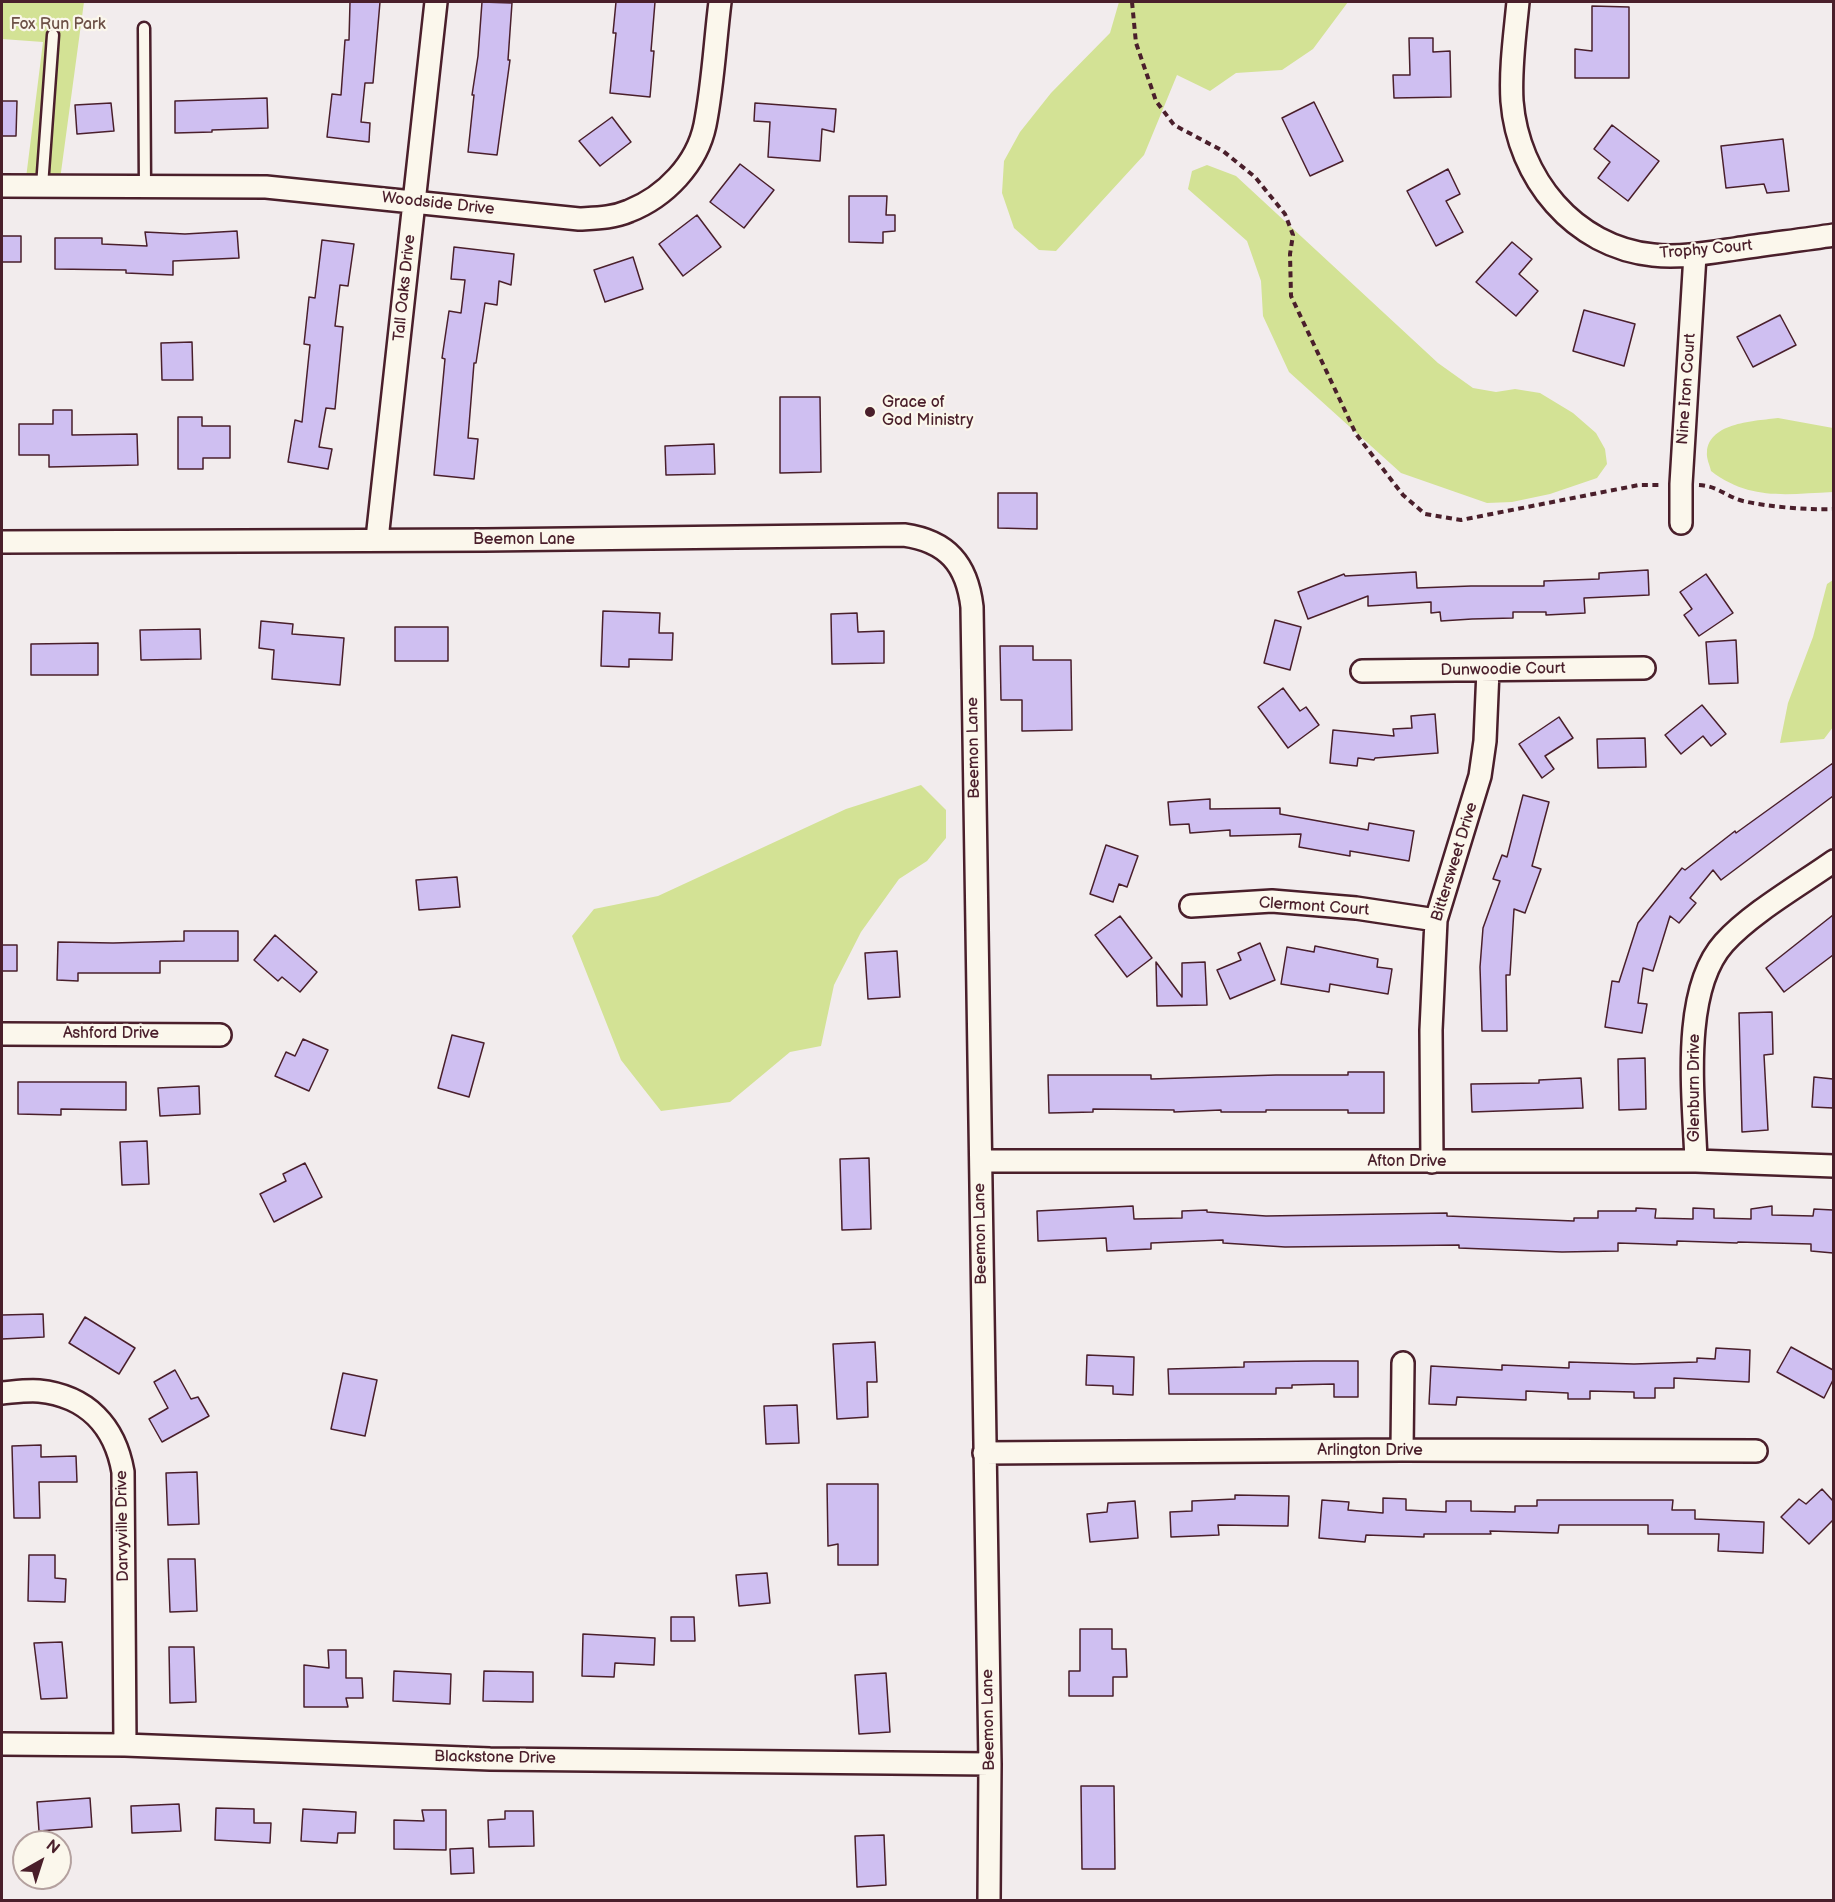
<!DOCTYPE html>
<html>
<head>
<meta charset="utf-8">
<style>
	body { margin:0 }
	#map { position:relative; width:1835px; height:1902px; overflow:hidden; background:#f2eced; font-family:"Balsamiq Sans",sans-serif }
	canvas { display:block }
	.frame { position:absolute; inset:0; border:3px solid #4a1f2b; pointer-events:none }
	.north { position:absolute; left:12px; top:1830px; width:60px; height:60px; box-sizing:border-box; background:#fbf7ec; border:2px solid #b4a19f; border-radius:50%; rotate:39deg; font-size:16px; font-weight:700; line-height:24px; text-align:center; color:#4a1f2b }
	.north::after { content:''; display:block; margin:auto; width:21px; height:27px; background:#4a1f2b; clip-path:polygon(50% 0,100% 100%,50% 72%,0 100%) }
</style>
</head>
<body>
<div id="map">
<canvas width="1835" height="1902"></canvas>
<div class="frame"></div>
<div class="north">N</div>
</div>
<script>
const ctx = document.querySelector('canvas').getContext('2d');
ctx.lineJoin = 'round';
function fill(path, color) { ctx.fillStyle = color; ctx.fill(path, 'evenodd'); }
function stroke(path, color, width, dash) { ctx.strokeStyle = color; ctx.lineWidth = width; ctx.lineCap = dash ? 'butt' : 'round'; ctx.setLineDash(dash || []); ctx.stroke(path); }
function drawText(font, color, halo, rows, align = 'center') {
  ctx.font = font + ' "Balsamiq Sans",sans-serif'; ctx.lineWidth = 4.5; ctx.setLineDash([]); ctx.textBaseline = 'middle'; ctx.strokeStyle = halo; ctx.fillStyle = color; for (const [text, x, y, turn = 0] of rows) {
    ctx.save(); ctx.translate(x, y); ctx.rotate((+turn || 0) * Math.PI / 180); ctx.textAlign = isNaN(turn) ? turn : align; if (halo) ctx.strokeText(text, 0, 0); ctx.fillText(text, 0, 0); ctx.restore();
  }
}
fill(new Path2D(`
	M2,2H84L59,187L25,186L43,42L2,39Z
	M1119,2H1348L1313,49L1282,70L1236,73L1210,91L1177,75L1144,155L1056,251L1039,250L1014,228L1002,193L1004,161L1020,132L1051,93L1110,33Z
	M1207,165L1236,176L1438,363L1473,388L1496,392L1515,389L1540,393L1573,413L1596,433L1605,449L1607,464L1597,478L1550,494L1512,502L1487,503L1401,473L1289,372L1263,316L1261,281L1247,241L1188,189L1192,171Z
	M1778,418L1833,428V492C1787,494 1750,501 1711,471C1710,466 1706,458 1707,452C1709,422 1756,421 1778,418Z
	M1833,580V727L1824,739L1780,743L1788,703L1813,637L1827,584Z
	M921,785L946,810V838L927,861L899,879L861,932L834,985L821,1046L790,1052L730,1102L661,1111L621,1060L572,936L594,909L658,896L846,809Z`), '#d3e295');
const building = new Path2D(`
	M350,2H380L373,83H365L361,122L370,123L369,142L327,137L332,94L341,95L345,40H349Z
	M482,2L512,3L508,60H510L497,155L468,152L474,95H472L478,56Z
	M616,2H655L651,51H654L650,97L610,93L616,33H613Z
	M1592,6L1629,7V78H1575V49L1592,51Z
	M1409,38H1433V52L1450,51L1451,97L1394,98L1393,75H1410Z
	M267,98L268,128L212,130V132L175,133V101Z
	M2,101H17L16,136H2Z
	M1314,102L1343,161L1310,176L1282,118Z
	M111,103L114,131L77,134L75,105Z
	M755,103L836,109L834,132L822,129L820,161L768,157L770,122L754,121Z
	M612,117L631,142L600,166L579,141Z
	M1612,125L1659,161L1628,201L1598,178L1610,162L1594,149Z
	M1783,139L1789,191L1767,193L1764,184L1726,188L1721,146Z
	M740,164L774,190L744,228L710,202Z
	M1448,169L1460,194L1446,201L1463,232L1436,246L1407,191Z
	M849,196H887L886,215H895V231L883,232V243L849,242Z
	M697,215L721,247L683,276L659,244Z
	M237,231L239,258L173,261V275L126,273V270L55,269V238H102V244L147,246L145,232L185,234Z
	M2,236H21V262H2Z
	M322,240L354,244L348,286L340,285L335,326L343,327L335,409L326,408L319,447L332,449L328,469L288,462L295,420L302,422L310,345L304,344L309,297L315,298Z
	M1512,242L1532,259L1519,274L1538,291L1516,316L1476,282Z
	M454,247L514,254L511,285L499,281L497,305L485,303L476,363H474L468,438L478,439L474,479L434,475L445,359L442,358L449,311L461,313L465,280L451,279Z
	M633,257L643,289L605,302L594,270Z
	M1584,310L1635,324L1624,366L1573,351Z
	M1780,315L1796,345L1753,367L1737,337Z
	M192,342L193,380H162L161,343Z
	M780,397H820L821,472L780,473Z
	M53,410H72V435L137,434L138,465L49,467V455H19V424H53Z
	M178,417H202V426H230V458H203V469H178Z
	M714,444L715,474L666,475L665,446Z
	M998,493H1037V529L998,528Z
	M1648,570L1649,595L1584,598L1585,613L1546,615V612H1513V618L1472,619L1441,621L1440,612L1431,613V602L1368,606V596L1308,619L1298,592L1344,574L1345,576L1416,572L1417,588L1471,586H1544V581L1599,579V573Z
	M1706,574L1733,613L1699,636L1684,615L1692,609L1680,592Z
	M603,611L660,613L659,633H673L672,660L629,659V667L601,666Z
	M857,613L858,632L884,631V663L832,664L831,614Z
	M1275,620L1301,627L1290,670L1264,663Z
	M261,621L293,624L292,634L344,638L340,685L272,679L274,650L259,648Z
	M395,627H448V661H395Z
	M200,629L201,659L141,660L140,630Z
	M1736,640L1738,683L1709,684L1706,642Z
	M98,643V675H31V644Z
	M1000,646H1033V660H1071L1072,730L1022,731V700H1001Z
	M1283,688L1300,711L1306,707L1319,725L1288,748L1258,707Z
	M1702,705L1726,734L1711,746L1703,736L1681,754L1665,735Z
	M1435,714L1438,753L1375,758L1374,760L1358,758L1357,766L1330,763L1333,730L1394,736L1393,729L1412,728L1411,716Z
	M1559,717L1573,738L1545,756L1554,769L1542,778L1519,744Z
	M1645,738L1646,767L1598,768L1597,739Z
	M1833,763V796L1721,880L1713,870L1690,898L1696,903L1679,923L1670,916L1653,971L1643,968L1638,1003L1647,1004L1642,1033L1605,1027L1612,981L1619,982L1638,923L1682,868L1685,870L1735,831L1736,833Z
	M1523,795L1549,802L1532,866L1541,869L1525,913L1514,909L1510,975H1506L1507,1031H1482L1480,967L1483,928L1500,881L1493,879L1502,855L1507,857Z
	M1210,799V809L1280,808V814L1368,830L1369,823L1414,831L1409,861L1350,851V856L1299,847L1301,834L1230,836V830L1190,833L1189,824L1170,825L1168,802Z
	M1106,845L1138,856L1127,887L1119,884L1113,902L1090,894Z
	M457,877L460,907L419,910L416,880Z
	M1833,915V955L1784,992L1766,968Z
	M1120,916L1152,958L1127,977L1095,935Z
	M184,931H238V961H160V973H78V981L57,980L58,942L113,943L184,941Z
	M275,935L317,972L300,992L282,977L278,981L254,960Z
	M1260,943L1275,980L1230,999L1217,970L1241,960L1238,953Z
	M2,945H17V971H2Z
	M1315,946L1378,959L1377,967L1392,969L1388,994L1330,984L1329,992L1281,984L1287,947L1314,952Z
	M897,951L900,997L868,999L865,953Z
	M1156,962L1182,997V963L1205,962L1207,1005L1157,1006Z
	M1772,1012L1773,1054L1764,1055L1768,1130L1742,1132L1739,1013Z
	M452,1035L484,1043L469,1097L438,1088Z
	M303,1039L328,1050L309,1091L275,1076L286,1052L295,1056Z
	M1645,1058L1646,1109L1619,1110L1618,1059Z
	M1348,1072H1384V1113H1348V1110H1266V1112H1221V1110L1174,1112V1110L1093,1109V1112L1049,1113L1048,1075H1151V1079L1276,1075H1348Z
	M1814,1077L1833,1079V1108L1812,1107Z
	M1581,1078L1583,1108L1472,1112L1471,1084L1539,1083V1080Z
	M18,1082H126V1110L61,1109V1115L18,1114Z
	M199,1086L200,1114L160,1116L158,1088Z
	M147,1141L149,1184L122,1185L120,1142Z
	M869,1158L871,1229L842,1230L840,1159Z
	M305,1163L322,1197L274,1222L260,1194L286,1181L283,1174Z
	M1133,1206L1134,1219L1182,1218V1211L1207,1210V1212L1266,1216L1447,1213V1216L1574,1221V1218H1598V1211H1636V1208L1656,1209L1655,1218L1693,1219V1208L1714,1209V1218L1751,1219V1209L1772,1206V1215L1813,1216L1814,1209L1833,1210V1253L1811,1251V1244L1738,1242L1737,1243L1677,1241V1245L1618,1243V1251L1562,1252L1459,1248V1245L1285,1247L1223,1243V1240L1151,1243V1249L1107,1251L1106,1238L1038,1241L1037,1211Z
	M43,1314L44,1337L2,1339V1315Z
	M85,1317L135,1348L119,1374L69,1343Z
	M875,1342L877,1382H867L868,1417L837,1419L833,1344Z
	M1791,1347L1833,1370V1380L1824,1398L1777,1372Z
	M1716,1348L1750,1350L1749,1382L1674,1378V1388H1655V1398H1634V1392L1590,1391V1399H1568V1393L1526,1391V1400L1457,1397L1456,1405L1429,1404L1431,1366L1502,1370V1365L1569,1368V1362L1634,1364L1697,1362V1358L1715,1359Z
	M1087,1355L1134,1357L1133,1395L1113,1394V1386L1086,1385Z
	M1314,1361H1358V1397H1334V1384L1292,1385V1388H1276V1394H1169L1168,1369L1244,1367V1362Z
	M175,1370L191,1399L198,1397L209,1416L162,1442L149,1419L168,1408L154,1382Z
	M343,1373L377,1380L365,1436L331,1429Z
	M797,1405L799,1443L766,1444L764,1406Z
	M41,1445V1457L76,1456L77,1482H39L40,1518H14L12,1446Z
	M197,1472L199,1524L168,1525L166,1473Z
	M827,1484H878V1565H838V1544L828,1546Z
	M1822,1489L1833,1501V1520L1809,1544L1781,1517L1799,1499L1806,1504Z
	M1235,1495L1289,1496L1288,1526L1218,1525L1219,1535L1171,1537L1170,1512L1192,1511V1501L1235,1499Z
	M1383,1498L1406,1499V1510L1446,1512V1501H1471V1511L1515,1512V1506H1537V1500H1673L1672,1510H1695V1519L1764,1522L1763,1553L1718,1551L1719,1534H1648V1525H1559L1558,1533L1490,1531L1491,1534H1424V1537L1366,1535L1365,1542L1319,1538L1322,1500L1349,1502L1348,1510L1383,1513Z
	M1135,1501L1138,1538L1090,1542L1087,1514L1107,1512L1108,1503Z
	M29,1555H55V1578L66,1579L65,1602L28,1601Z
	M168,1559H195L197,1611L170,1612Z
	M767,1573L770,1603L739,1606L736,1575Z
	M671,1617H694L695,1641H671Z
	M1080,1629H1112V1649H1126L1127,1677H1113V1696H1069V1671H1080Z
	M583,1634L655,1638L654,1665L615,1663L614,1677L582,1676Z
	M62,1642L67,1698L41,1699L34,1643Z
	M169,1647H194L196,1702L170,1703Z
	M328,1650H346V1678H362L363,1698H346L348,1707H304V1665L329,1668Z
	M394,1671L451,1674L450,1704L393,1701Z
	M484,1671L533,1672V1702L483,1701Z
	M886,1673L890,1732L859,1734L855,1675Z
	M1081,1786H1114L1115,1869H1082Z
	M90,1798L92,1827L39,1831L37,1802Z
	M179,1804L181,1831L132,1833L131,1806Z
	M216,1808L254,1809V1823H271L270,1843L215,1840Z
	M303,1809L356,1812L355,1833H338L337,1843L301,1841Z
	M422,1810H446V1850L394,1849V1820L424,1821Z
	M505,1811H533L534,1846L489,1847L488,1820L505,1819Z
	M884,1835L886,1885L857,1887L855,1836Z
	M473,1848L474,1873L451,1874L450,1849Z`);
fill(building, '#cfbff1');
stroke(building, '#4a1f2b', 1.5);
const service = new Path2D(`
	M144,28L145,188
	M42,186L53,35`);
const minor = new Path2D(`
	M1518,2C1515,34 1510,68 1512,101C1518,178 1574,247 1653,255C1680,258 1708,253 1735,249C1768,244 1801,240 1834,235
	M2,186L266,187L579,219C596,218 613,218 629,211C665,197 697,164 705,125C713,85 715,42 720,2
	M1681,523V484L1695,255
	M377,539L436,2
	M2,542L484,540L904,535C947,541 967,564 972,607L990,1764L989,1900
	M1362,671L1644,668
	M1191,906L1272,901L1356,908L1436,920
	M2,1034L220,1035
	M981,1161H1696L1834,1166
	M1696,1161C1694,1099 1680,992 1724,943C1751,913 1800,885 1834,861
	M1432,1162L1431,1030L1436,920L1480,776L1485,741L1488,670
	M2,1393C14,1392 27,1390 39,1391C87,1396 115,1426 123,1472L125,1745
	M1402,1450L1403,1363
	M984,1453L1402,1450L1756,1451
	M2,1744L125,1745L490,1759L990,1764`);
stroke(service, '#4a1f2b', 15);
stroke(minor, '#4a1f2b', 26);
stroke(new Path2D(`
	M1132,2L1136,43L1156,101L1174,125L1223,151L1255,177L1285,214L1293,235L1290,254L1291,296L1356,434L1403,495L1425,514L1461,520L1639,485H1662
	M1699,485C1718,486 1727,497 1743,501C1769,507 1807,510 1834,509`), '#4a1f2b', 4, [6, 4.5]);
stroke(service, '#fbf7ec', 10);
stroke(minor, '#fbf7ec', 21);
for (const [x, y, r, color] of [
	[870,412,6,"#4a1f2b"]
]) { const dot = new Path2D(); dot.arc(x, y, r, 0, 2 * Math.PI); ctx.fillStyle = color; ctx.fill(dot); stroke(dot, '#fbf7ec', 2); }
drawText('16px', '#6c5046', '#fbf7ec', [
	["Fox Run Park",58,25]
]);
drawText('16px', '#4a1f2b', '#fbf7ec', [
	["Woodside Drive",438,204,6],
	["Trophy Court",1706,250,-5],
	["Tall Oaks Drive",405,288,-84],
	["Nine Iron Court",1687,389,-86],
	["Beemon Lane",524,540],
	["Dunwoodie Court",1503,670,-1],
	["Beemon Lane",974,748,-91],
	["Bittersweet Drive",1455,862,-73],
	["Clermont Court",1314,907,4],
	["Ashford Drive",111,1034],
	["Glenburn Drive",1695,1088,-90],
	["Afton Drive",1407,1162],
	["Beemon Lane",981,1234,-91],
	["Arlington Drive",1370,1451],
	["Darvyville Drive",123,1526,-91],
	["Beemon Lane",989,1720,-91],
	["Blackstone Drive",495,1758,1]
]);
drawText('16px', '#4a1f2b', '#fbf7ec', [
	["Grace of",882,403],
	["God Ministry",882,421]
], 'left');
</script>
</body>
</html>
